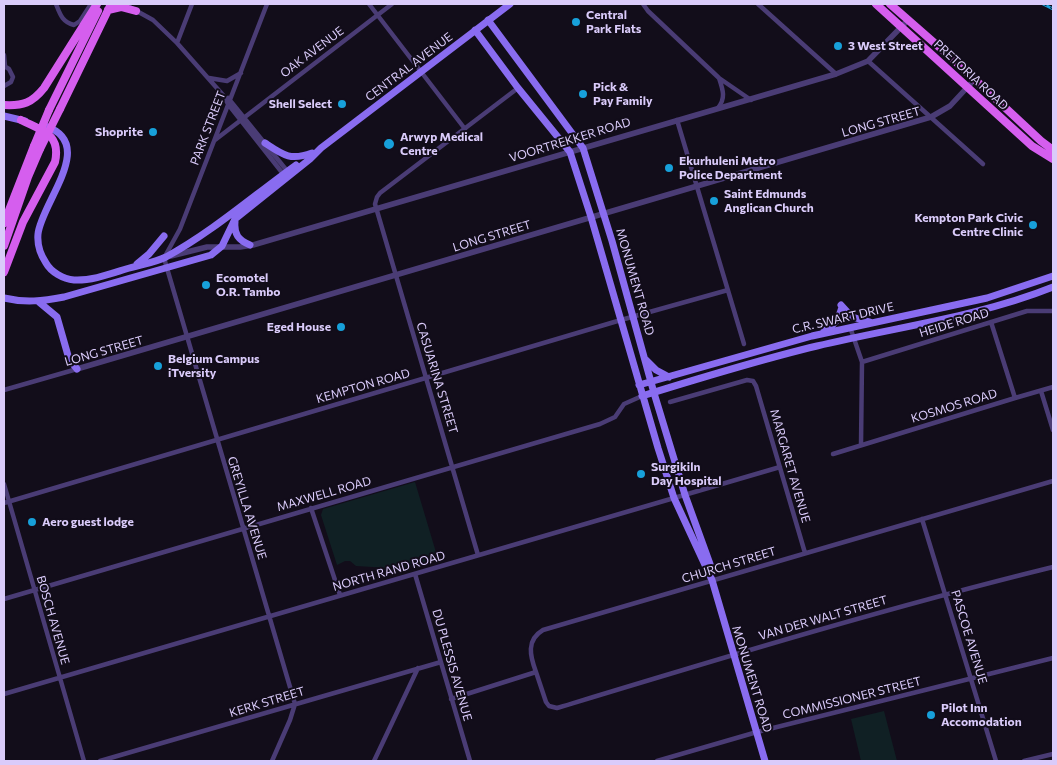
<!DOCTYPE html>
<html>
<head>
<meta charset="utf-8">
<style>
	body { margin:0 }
	#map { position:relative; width:1057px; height:765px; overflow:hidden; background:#120d1a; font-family:Commissioner,sans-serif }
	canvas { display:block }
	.frame { position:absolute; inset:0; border:5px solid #dacbfa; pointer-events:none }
</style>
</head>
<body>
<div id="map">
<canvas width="1057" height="765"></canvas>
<div class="frame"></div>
</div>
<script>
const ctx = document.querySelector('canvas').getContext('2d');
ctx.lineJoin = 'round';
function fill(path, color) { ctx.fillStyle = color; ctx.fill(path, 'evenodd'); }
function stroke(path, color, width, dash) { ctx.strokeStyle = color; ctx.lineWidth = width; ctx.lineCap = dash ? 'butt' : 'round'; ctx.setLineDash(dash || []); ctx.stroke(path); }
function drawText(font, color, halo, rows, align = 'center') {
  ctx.font = font + ' Commissioner,sans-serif'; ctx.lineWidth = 4; ctx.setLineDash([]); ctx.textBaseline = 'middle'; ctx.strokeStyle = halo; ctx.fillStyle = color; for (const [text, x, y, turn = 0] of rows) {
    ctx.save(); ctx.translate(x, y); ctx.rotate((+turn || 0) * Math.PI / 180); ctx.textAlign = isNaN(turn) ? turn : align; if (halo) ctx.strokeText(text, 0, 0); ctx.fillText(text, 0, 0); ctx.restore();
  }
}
fill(new Path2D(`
	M415,482L438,559L390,573L389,568L356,566L350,561H345L337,565L321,515L323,509Z
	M884,711L897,761H861L851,719Z`), '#102024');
stroke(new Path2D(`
	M56,4C60,14 62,22 74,25L80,21L91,4
	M124,4L153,20L177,43L223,95L228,104L284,175
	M267,4L180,229L164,258L295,704L290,720L272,761
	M369,4L465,129
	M643,4L648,11L719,78L751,100
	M758,4L836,74
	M177,43L192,4
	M4,55L5,66
	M868,61L983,164
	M4,66L9,69L13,77L11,82L4,86
	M209,78L227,81L241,73
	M228,98L288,172
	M718,108C726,98 723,90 719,78
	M677,120L744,344
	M215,140L392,4
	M991,322L1015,398
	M850,327L862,362L861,445
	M862,362L1027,311H1053
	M4,390L77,369
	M1041,391L1053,430
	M670,402L747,380L753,381L756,386L805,553
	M833,454L1015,398L1053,387
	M4,484L84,761
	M4,503L621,320L728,290
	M311,508L340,595
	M922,519L996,761
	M478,555L375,204L377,197L380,193L518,88
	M415,574L470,761
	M4,599L600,424L615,417L624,404L642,396
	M536,672L546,702L549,706L557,708C722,658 886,608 1053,567
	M4,694L780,467
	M451,699L536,672C530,656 526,640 543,630L1053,481
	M100,761L441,662
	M374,761L418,668
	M657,761L757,732L1053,658
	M1024,761L1053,754`), '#4a3c75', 4.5);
stroke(new Path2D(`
	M171,256L207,247H240L253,245L836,74L868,61L908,20
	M77,369L931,117L950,106L974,80`), '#4a3c75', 5.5);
stroke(new Path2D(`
	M488,20L583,148L612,241L654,393L685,495L710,564
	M475,30L518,88L570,152L591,217L658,448L674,498L712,580L765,761
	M4,116L25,121
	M45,126C98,143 41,203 38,234C37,245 40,254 46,263C51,272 63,279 74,280C91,281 110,274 126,269C138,265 154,263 166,257C212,232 253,196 296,165
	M265,143C283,155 290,161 312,153
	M235,222C234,234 238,240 250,245
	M137,264L149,254L164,236
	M4,298C25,303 43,301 64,297L211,255L222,246L235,219L310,159L321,148L510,4
	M39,302L57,317L69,359L77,369
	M841,305L852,317L870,322
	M824,331C835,325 839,318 842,307
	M646,360L656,370L669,377
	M639,385L812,336L987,298L1053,276
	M642,396C700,378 758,360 817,346C896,327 978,317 1053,287`), '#896cf0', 7);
stroke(new Path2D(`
	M876,4L1032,146L1053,159
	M890,4L955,61L1041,141L1053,150
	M108,10L121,7L136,11
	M4,105C23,106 32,103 44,88L97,4
	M60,109L111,4
	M49,110L98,11
	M4,223L34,146
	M4,246L28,177L40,149
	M4,272L23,222L55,162C61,134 43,131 21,120`), '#d55eee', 8);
const rail = new Path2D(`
	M1043,4L1053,9`);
stroke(rail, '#17a0da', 3);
stroke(rail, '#120d1a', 1, [4]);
stroke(new Path2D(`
	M34,146L49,110
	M40,149L60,109`), '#d55eee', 8);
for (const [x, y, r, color] of [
	[576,22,5,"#17a0da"],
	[838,46,5,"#17a0da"],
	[583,94,5,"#17a0da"],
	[342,104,5,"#17a0da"],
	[153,132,5,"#17a0da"],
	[389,144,6,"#17a0da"],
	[669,168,5,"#17a0da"],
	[714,201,5,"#17a0da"],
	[1033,225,5,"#17a0da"],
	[206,285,5,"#17a0da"],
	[341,327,5,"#17a0da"],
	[158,366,5,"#17a0da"],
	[641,474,5,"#17a0da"],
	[32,522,5,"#17a0da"],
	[931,715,5,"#17a0da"]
]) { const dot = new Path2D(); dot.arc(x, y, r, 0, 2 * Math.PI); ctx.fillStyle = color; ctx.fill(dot); stroke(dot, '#120d1a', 2); }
drawText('bold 12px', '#dacbfa', '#120d1a', [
	["Central",586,15],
	["Park Flats",586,29],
	["3 West Street",848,46],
	["Pick &",593,87],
	["Pay Family",593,101],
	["Shell Select",332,104,"right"],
	["Shoprite",143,132,"right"],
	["Arwyp Medical",400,137],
	["Centre",400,151],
	["Ekurhuleni Metro",679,161],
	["Police Department",679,175],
	["Saint Edmunds",724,194],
	["Anglican Church",724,208],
	["Kempton Park Civic",1023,218,"right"],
	["Centre Clinic",1023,232,"right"],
	["Ecomotel",216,278],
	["O.R. Tambo",216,292],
	["Eged House",331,327,"right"],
	["Belgium Campus",168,359],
	["iTversity",168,373],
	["Surgikiln",651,467],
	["Day Hospital",651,481],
	["Aero guest lodge",42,522],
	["Pilot Inn",941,708],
	["Accomodation",941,722]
], 'left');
drawText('12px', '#dacbfa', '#120d1a', [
	["OAK AVENUE",312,52,-37],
	["CENTRAL AVENUE",409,67,-37],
	["PRETORIA ROAD",971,75,43],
	["LONG STREET",881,122,-16],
	["PARK STREET",208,128,-69],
	["VOORTREKKER ROAD",570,140,-17],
	["LONG STREET",492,236,-17],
	["MONUMENT ROAD",635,282,74],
	["C.R. SWART DRIVE",843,318,-13],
	["HEIDE ROAD",954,323,-17],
	["LONG STREET",104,351,-16],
	["CASUARINA STREET",437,378,73],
	["KEMPTON ROAD",363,386,-16],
	["KOSMOS ROAD",954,406,-17],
	["MARGARET AVENUE",790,466,74],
	["MAXWELL ROAD",324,494,-16],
	["GREYILLA AVENUE",247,508,73],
	["CHURCH STREET",729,565,-17],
	["NORTH RAND ROAD",389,571,-16],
	["VAN DER WALT STREET",823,618,-16],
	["BOSCH AVENUE",53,620,74],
	["PASCOE AVENUE",969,637,73],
	["DU PLESSIS AVENUE",452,665,74],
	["MONUMENT ROAD",752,679,73],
	["COMMISSIONER STREET",852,698,-14],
	["KERK STREET",267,702,-17]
]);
</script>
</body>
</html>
